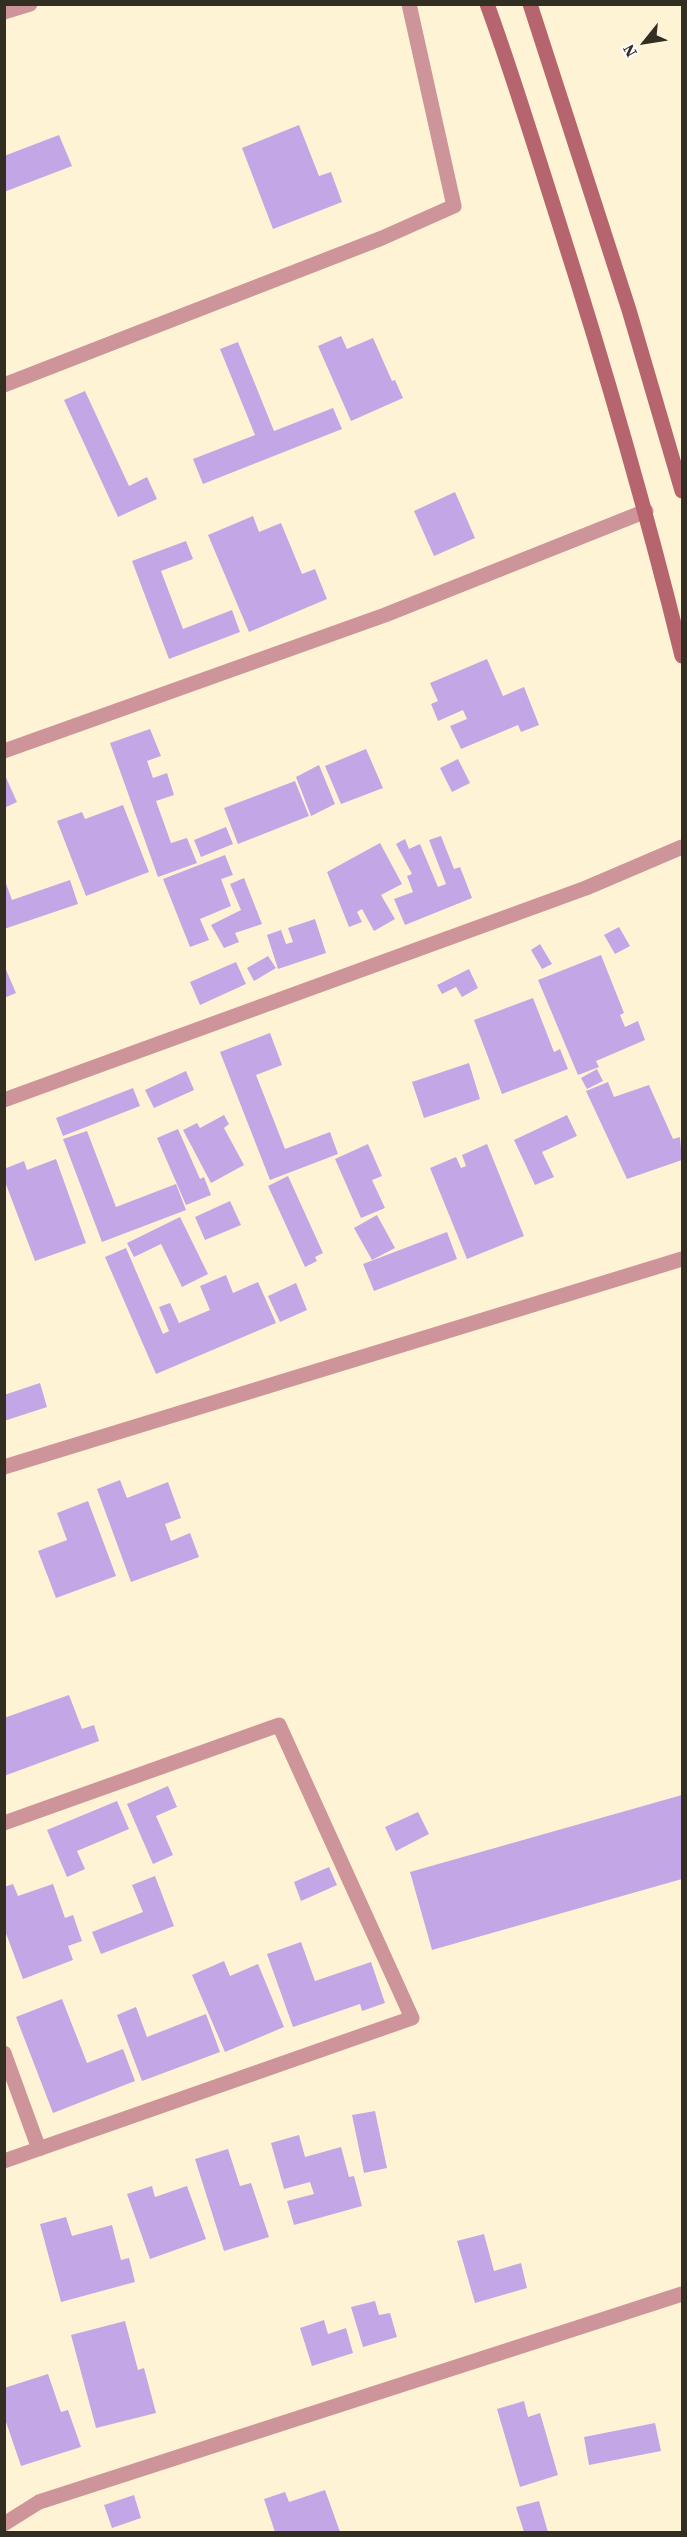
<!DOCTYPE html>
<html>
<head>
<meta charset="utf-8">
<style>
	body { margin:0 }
	#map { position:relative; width:687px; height:2537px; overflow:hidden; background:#fff3d5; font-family:"Source Serif 4",serif }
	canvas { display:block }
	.frame { position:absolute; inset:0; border:6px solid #322e22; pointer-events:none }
	.north { position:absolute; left:615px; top:12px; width:60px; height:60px; -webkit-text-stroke:4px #fff; paint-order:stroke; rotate:240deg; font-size:16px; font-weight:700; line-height:24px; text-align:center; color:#322e22 }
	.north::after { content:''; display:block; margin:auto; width:21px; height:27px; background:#322e22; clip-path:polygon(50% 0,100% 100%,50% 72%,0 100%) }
</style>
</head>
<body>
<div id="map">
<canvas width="687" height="2537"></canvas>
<div class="frame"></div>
<div class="north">N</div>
</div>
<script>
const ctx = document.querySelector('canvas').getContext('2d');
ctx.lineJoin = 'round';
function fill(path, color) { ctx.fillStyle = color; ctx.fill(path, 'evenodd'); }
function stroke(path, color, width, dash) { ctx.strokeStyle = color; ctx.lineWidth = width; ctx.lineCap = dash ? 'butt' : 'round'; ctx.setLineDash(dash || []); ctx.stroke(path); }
fill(new Path2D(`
	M299,125L319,176L331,172L342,202L273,229L242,148Z
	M59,135L72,166L4,192V156Z
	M341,336L347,349L373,338L392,381L395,380L403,398L351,421L318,346Z
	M238,342L274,431L333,408L342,429L203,484L193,459L255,435L220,349Z
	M85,391L129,486L147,477L157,499L118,517L64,400Z
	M455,492L475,538L434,556L414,511Z
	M253,516L259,532L281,523L302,574L315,569L327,599L249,632L208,535Z
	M186,541L193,559L161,571L183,629L232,610L240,632L169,659L132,561Z
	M487,659L503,696L524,687L539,725L521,732L518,725L461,749L450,726L467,719L463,710L438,721L431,704L438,701L430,683Z
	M150,729L161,756L147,761L153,778L167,773L174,795L156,801L171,843L187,838L197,863L158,877L110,743Z
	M366,749L383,788L341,804L325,766Z
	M458,759L470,783L452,792L440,768Z
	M319,765L335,804L311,816L296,777Z
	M4,773L17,802L4,808Z
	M295,781L309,816L238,844L224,808Z
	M123,805L149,872L86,896L57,821L82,812L85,819Z
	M226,827L233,844L201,857L194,840Z
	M441,836L454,869L460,867L472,898L405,925L394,899L413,892L407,876L412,874L396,844L405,839L409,849L420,844L438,887L446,884L429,840Z
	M380,843L402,884L381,895L395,919L374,931L362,909L357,912L362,922L349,927L327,872Z
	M225,855L233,875L221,879L231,906L200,919L209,940L190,947L163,879Z
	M4,878L12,900L70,880L78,904L4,929Z
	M244,878L262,924L235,933L239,942L224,948L211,925L241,910L230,884Z
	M315,919L326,953L278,969L267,935L281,930L286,944L293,942L288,928Z
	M619,927L630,946L615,954L604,935Z
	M540,944L552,964L542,969L531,950Z
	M601,955L624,1013L620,1015L625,1027L638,1021L645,1040L596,1061L599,1067L578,1075L538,980Z
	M268,956L276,968L254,981L247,968Z
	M236,962L246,984L200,1005L190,982Z
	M4,965L16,993L4,998Z
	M469,969L478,988L462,997L456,987L442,994L437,985Z
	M533,998L554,1052L560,1049L568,1069L502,1094L474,1020Z
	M270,1033L282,1065L256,1075L285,1149L330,1132L338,1154L270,1180L220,1052Z
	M469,1063L480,1099L424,1118L412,1082Z
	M597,1069L603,1081L587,1089L581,1078Z
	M186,1071L194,1090L154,1108L145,1090Z
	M608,1082L614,1097L649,1085L673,1139L680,1137L682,1160L627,1179L586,1091Z
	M133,1088L140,1106L63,1136L56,1118Z
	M224,1115L229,1124L224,1128L244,1165L211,1183L183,1130L197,1123L200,1128Z
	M567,1115L577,1136L542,1152L554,1177L535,1185L514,1140Z
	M178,1129L200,1179L204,1177L211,1195L186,1205L157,1138Z
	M87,1131L116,1207L176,1184L186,1210L102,1242L63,1139Z
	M368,1144L382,1176L372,1180L385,1208L361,1218L335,1159Z
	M487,1144L524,1236L467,1259L430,1168L456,1157L461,1168L466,1166L462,1155Z
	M56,1159L86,1243L35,1261L4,1179V1169L24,1161L27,1170Z
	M288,1176L323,1253L315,1257L317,1261L305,1267L268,1186Z
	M230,1201L241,1225L205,1240L195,1217Z
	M377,1215L395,1248L372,1260L354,1228Z
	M180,1217L208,1274L182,1287L161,1244L134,1257L127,1243Z
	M447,1232L457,1259L374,1291L363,1264Z
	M126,1248L163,1334L169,1331L159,1307L170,1303L179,1323L210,1310L200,1286L226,1275L233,1293L258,1282L276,1323L156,1374L105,1257Z
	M296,1283L307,1310L280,1322L268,1296Z
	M40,1383L47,1407L4,1421V1395Z
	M120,1480L127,1498L168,1482L181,1518L165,1524L171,1541L190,1533L199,1557L131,1582L97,1489Z
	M88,1501L116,1576L56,1598L38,1551L67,1540L57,1513Z
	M69,1695L82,1729L94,1725L99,1741L4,1776V1718Z
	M168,1786L177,1807L156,1816L173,1855L153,1864L127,1804Z
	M682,1795V1879L432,1950L410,1872Z
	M117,1801L129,1829L77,1851L85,1869L67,1877L47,1830Z
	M418,1812L429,1834L396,1851L385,1827Z
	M329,1867L337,1885L301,1901L294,1882Z
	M155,1876L174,1926L101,1954L92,1932L143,1912L132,1885Z
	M13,1884L18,1896L53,1884L65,1918L73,1915L82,1941L68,1946L73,1960L23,1979L4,1928V1887Z
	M301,1942L315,1981L371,1962L385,2003L362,2011L360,2004L293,2027L267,1954Z
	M224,1961L230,1976L258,1964L284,2027L225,2052L192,1975Z
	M62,1999L87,2063L123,2049L135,2081L53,2113L16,2017Z
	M136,2007L147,2037L206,2014L220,2052L142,2081L117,2015Z
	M375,2111L387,2168L364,2173L352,2115Z
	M299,2135L305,2157L341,2147L349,2177L354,2176L362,2206L294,2225L287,2201L314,2194L310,2182L284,2189L271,2143Z
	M228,2149L240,2186L251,2183L269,2237L224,2251L195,2159Z
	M152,2186L155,2197L187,2186L206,2239L150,2259L127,2194Z
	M66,2217L72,2236L112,2225L121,2260L129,2258L135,2282L61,2302L40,2224Z
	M484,2234L494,2271L521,2263L527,2288L475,2303L457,2241Z
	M375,2301L379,2315L390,2313L397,2337L363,2347L351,2307Z
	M324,2320L328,2334L346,2328L353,2353L312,2366L300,2328Z
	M125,2321L138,2370L144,2368L156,2413L96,2428L71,2335Z
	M48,2374L61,2412L68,2410L81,2447L21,2466L4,2416V2388Z
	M524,2401L528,2417L540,2413L558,2475L520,2487L497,2409Z
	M655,2423L661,2451L589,2465L584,2437Z
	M325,2490L340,2532H275L264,2499L285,2492L289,2502Z
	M134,2495L141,2518L112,2528L104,2505Z
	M539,2501L548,2532H524L516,2507Z`), '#c3a6e5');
stroke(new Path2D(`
	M4,12L30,4
	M4,385L382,238L454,206L409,4
	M4,751L385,615L646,511
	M4,1100L586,888L682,847
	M4,1467L682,1259
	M4,1823L279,1725L412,2018L4,2161
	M4,2053L39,2149
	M4,2524L39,2502L682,2294`), '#cd9499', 15);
stroke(new Path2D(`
	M487,4C513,75 535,148 558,220C604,364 646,509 682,656
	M530,4L629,310L682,491`), '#b6646e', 15);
</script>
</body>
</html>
